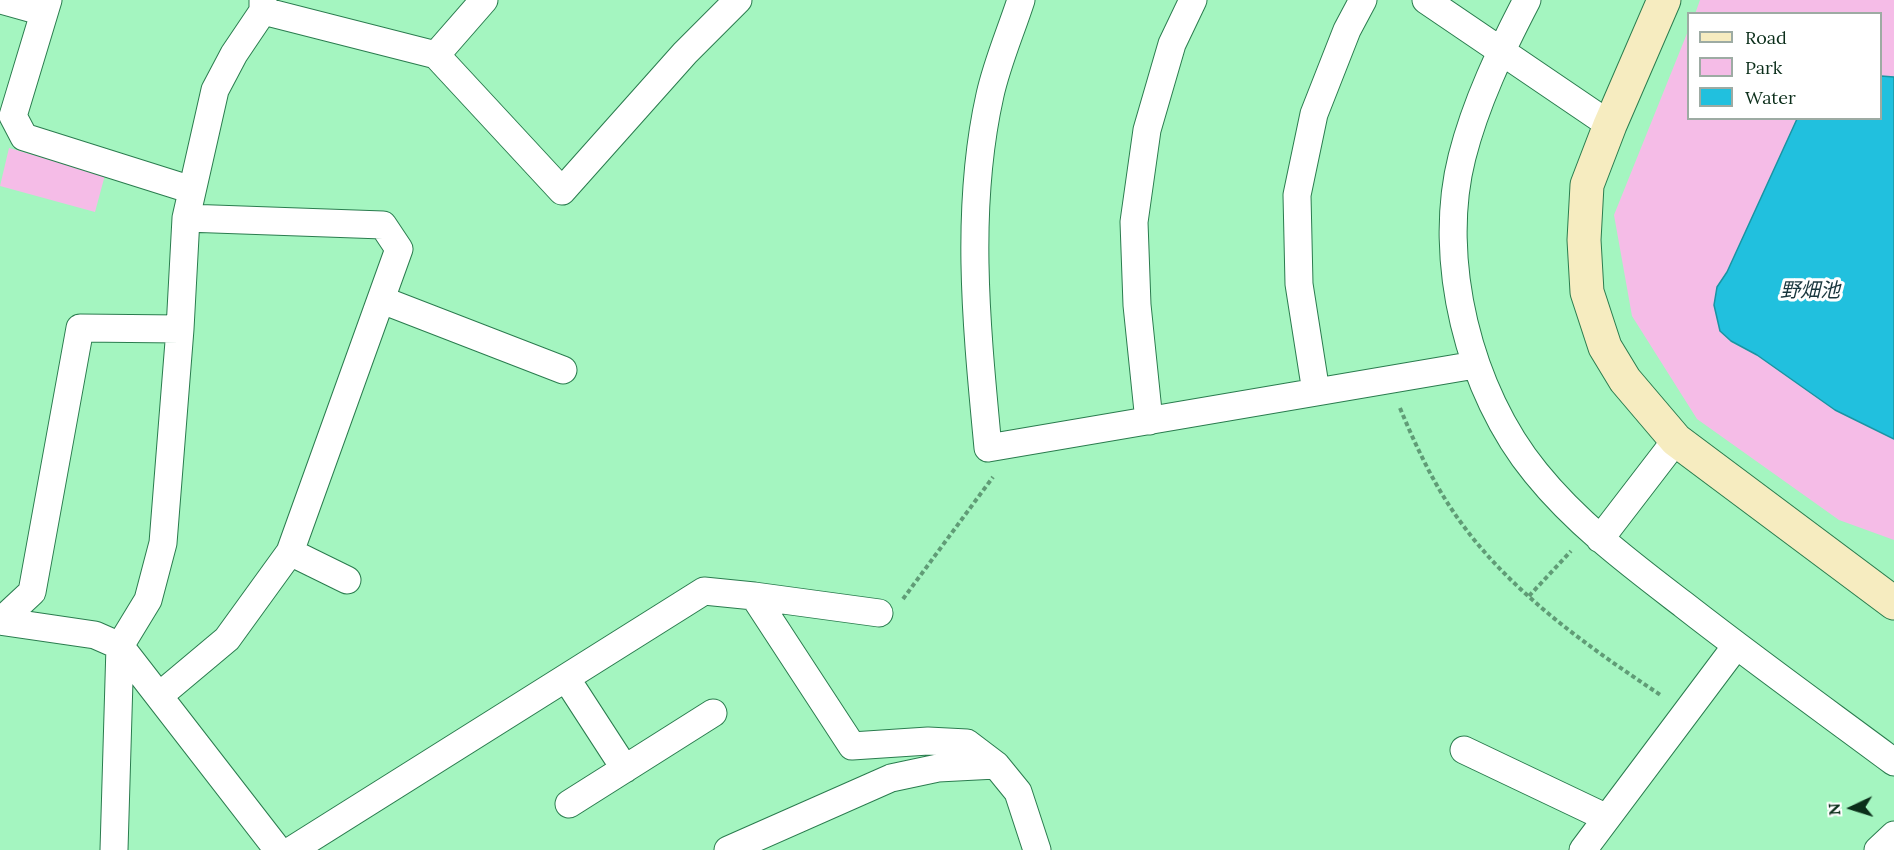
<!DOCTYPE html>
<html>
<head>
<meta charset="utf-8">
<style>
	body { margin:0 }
	#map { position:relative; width:1894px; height:850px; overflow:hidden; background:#a4f5c0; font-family:Lora,serif }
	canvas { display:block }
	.legend { position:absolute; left:1687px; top:12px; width:195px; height:108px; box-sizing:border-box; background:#fff; border:2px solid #9daba3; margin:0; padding:8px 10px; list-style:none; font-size:18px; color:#0b2e1a }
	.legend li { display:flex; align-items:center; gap:12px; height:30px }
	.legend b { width:30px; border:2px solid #9daba3 }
	.north { position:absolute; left:1822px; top:778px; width:60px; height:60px; -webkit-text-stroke:4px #fff; paint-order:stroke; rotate:266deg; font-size:16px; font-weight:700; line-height:24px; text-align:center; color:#0b2e1a }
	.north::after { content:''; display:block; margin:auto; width:21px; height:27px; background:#0b2e1a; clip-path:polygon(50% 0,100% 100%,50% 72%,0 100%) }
</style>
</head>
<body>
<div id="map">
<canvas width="1894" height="850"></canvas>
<ul class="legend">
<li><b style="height:8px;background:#f6ecc0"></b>Road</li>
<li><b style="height:16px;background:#f5bce7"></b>Park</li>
<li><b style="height:16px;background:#21c0de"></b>Water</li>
</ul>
<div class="north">N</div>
</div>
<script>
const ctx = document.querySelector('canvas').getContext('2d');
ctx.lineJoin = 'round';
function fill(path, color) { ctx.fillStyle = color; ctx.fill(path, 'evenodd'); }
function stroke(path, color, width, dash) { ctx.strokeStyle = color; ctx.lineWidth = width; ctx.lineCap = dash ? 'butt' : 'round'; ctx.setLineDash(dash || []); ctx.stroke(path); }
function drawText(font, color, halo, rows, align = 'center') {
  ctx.font = font + ' Lora,"Noto Sans JP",serif'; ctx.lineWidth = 6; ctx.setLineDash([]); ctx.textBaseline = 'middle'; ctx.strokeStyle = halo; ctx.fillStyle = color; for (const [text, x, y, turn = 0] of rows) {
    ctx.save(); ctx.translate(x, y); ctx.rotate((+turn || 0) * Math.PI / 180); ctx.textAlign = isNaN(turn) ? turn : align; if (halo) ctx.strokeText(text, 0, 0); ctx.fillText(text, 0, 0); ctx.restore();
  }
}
fill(new Path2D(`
	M1700,0H1894V77L1881,76L1880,14H1695Z
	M1688,31V118L1797,119L1727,272L1717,287L1716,294L1731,342L1757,355L1835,410L1894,439V540L1839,520L1697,419L1632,316L1614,215Z
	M9,148L105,175L95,212L0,186Z`), '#f5bce7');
const water = new Path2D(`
	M1881,76L1894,77V439L1835,410L1757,355L1731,341L1720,331L1714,305L1717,287L1727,272L1797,119L1880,118Z`);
fill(water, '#21c0de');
stroke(water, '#1a94a3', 1.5);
const street = new Path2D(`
	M1,0L44,12
	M48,0L13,116L24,137L192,190
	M1021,0C1011,31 997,63 990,95C964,211 977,331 988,448L1475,365
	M1426,0L1610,125
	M1527,0C1501,50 1476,102 1462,157C1436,259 1469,392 1536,473C1578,525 1632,565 1684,605C1753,659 1824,710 1894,762
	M263,11L436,55L484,0
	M436,55L562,191L685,53L738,0
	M382,300L563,370
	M1316,392L1299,284L1297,195L1314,114L1347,30L1363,0
	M1149,421L1137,305L1134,222L1147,130L1172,44L1193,0
	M1600,539L1676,440
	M290,552L347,580
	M754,596L879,613
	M0,621L95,635L120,646L278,850
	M1,621L32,592L80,328L180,329
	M566,678L625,769
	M159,696L227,639L290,552L399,249L383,225L186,218
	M1464,750L1607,818
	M569,804L713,713
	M114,850L120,646L148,600L163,543L180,329L186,218L215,90L234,54L263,11V0
	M292,850L704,591L754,596L852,746L928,741L967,743L996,765
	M728,850L891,778L938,768L996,765L1018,792L1037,850
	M1583,850L1736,646
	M1878,850L1894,835`);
const secondary = new Path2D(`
	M1664,0L1610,125L1587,185L1584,240L1587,292L1605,347L1625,380L1676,440L1894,603`);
stroke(street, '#2a7c4e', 29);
stroke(secondary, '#2a7c4e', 35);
stroke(new Path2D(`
	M1400,408C1417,449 1436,489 1462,524C1514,595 1590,648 1662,696
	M1529,596L1571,551
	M903,599L993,477`), '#609c76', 4, [4.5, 3]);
stroke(street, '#fff', 27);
stroke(secondary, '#f6ecc0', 33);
drawText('italic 20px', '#19363d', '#fff', [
	["野畑池",1810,291]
]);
</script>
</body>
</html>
